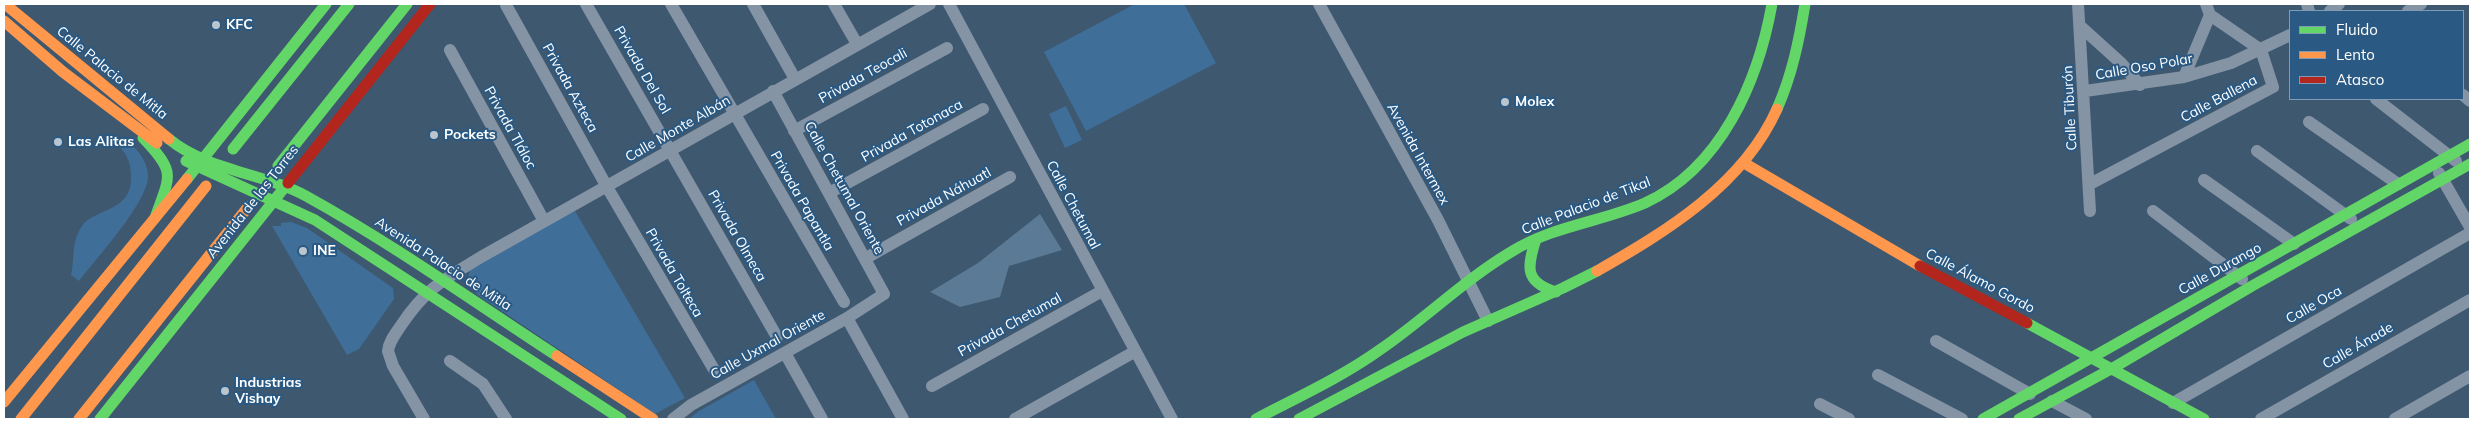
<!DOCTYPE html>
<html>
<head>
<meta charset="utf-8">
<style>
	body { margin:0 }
	#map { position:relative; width:2474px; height:423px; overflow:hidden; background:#3e586f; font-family:Mulish,sans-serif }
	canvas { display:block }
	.frame { position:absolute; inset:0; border:5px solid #fff; pointer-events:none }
	.legend { position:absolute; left:2289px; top:10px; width:175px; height:90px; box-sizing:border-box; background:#2a5983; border:1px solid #7f9bb5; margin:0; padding:6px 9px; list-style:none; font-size:15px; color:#fff }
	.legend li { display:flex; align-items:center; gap:10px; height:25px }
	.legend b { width:25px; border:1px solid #7f9bb5 }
</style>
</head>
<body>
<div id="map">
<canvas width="2474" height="423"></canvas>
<div class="frame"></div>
<ul class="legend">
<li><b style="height:6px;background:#63d668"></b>Fluido</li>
<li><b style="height:6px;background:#ff974d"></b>Lento</li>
<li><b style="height:6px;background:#b3261e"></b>Atasco</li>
</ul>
</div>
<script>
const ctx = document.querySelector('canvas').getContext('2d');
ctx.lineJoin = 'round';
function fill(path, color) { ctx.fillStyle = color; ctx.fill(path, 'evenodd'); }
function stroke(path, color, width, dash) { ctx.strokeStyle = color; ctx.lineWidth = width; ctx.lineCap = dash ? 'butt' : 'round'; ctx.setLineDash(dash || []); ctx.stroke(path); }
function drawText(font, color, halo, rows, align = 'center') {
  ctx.font = font + ' Mulish,sans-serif'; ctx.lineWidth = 4; ctx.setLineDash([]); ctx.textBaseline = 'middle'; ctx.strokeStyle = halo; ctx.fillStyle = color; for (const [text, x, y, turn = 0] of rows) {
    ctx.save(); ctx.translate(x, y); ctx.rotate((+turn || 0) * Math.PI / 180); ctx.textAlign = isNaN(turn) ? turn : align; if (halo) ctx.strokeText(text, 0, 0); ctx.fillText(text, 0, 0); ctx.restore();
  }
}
fill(new Path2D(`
	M1135,4H1184L1216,63L1086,131L1044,52Z
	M1066,106L1082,140L1065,148L1049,114Z
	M123,138C136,147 147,159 148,175C150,200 95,260 79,281L71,275C75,258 71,242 82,226C95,208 132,212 131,177C131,164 128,156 119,146Z
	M575,211L685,398L655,414L478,295L467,282L471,266Z
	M291,222L307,228L393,288L394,299L359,349L347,355L272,226H281V223Z
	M754,380L776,419H689L699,411Z`), '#3f6e99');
fill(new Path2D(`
	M1040,214L1062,250L1009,266L1000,297L960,307L930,292L978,263Z`), '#5a7a96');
stroke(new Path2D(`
	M586,4L777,337
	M671,4L844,302
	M753,4L795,79
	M834,4L857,44
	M949,4L1172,419
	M1319,4L1438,220L1488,321
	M2078,4L2090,211
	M2307,4L2309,11
	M506,5L607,187L716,373
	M2330,11L2339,4
	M2408,11L2421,4
	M2080,26L2121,63L2140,85
	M450,50L544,221
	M2184,77L2210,15
	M2085,91L2184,77L2231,63L2290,35
	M2463,95L2470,101
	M2376,99L2456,161
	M2309,122L2398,184
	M794,131L947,48
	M2257,151L2351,219
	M2439,173L2470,227
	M2204,180L2294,244
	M2090,184L2273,87L2261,50L2210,15L2206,4
	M829,193L983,109
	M2153,211L2242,279
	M866,258L1010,177
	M847,318L903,419
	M1936,341L2030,394
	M785,353L822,419
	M450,361L483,384L506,419
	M1878,375L1962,419
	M932,386L1102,291
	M2052,401L2086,419
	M2173,403L2470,233
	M1820,404L1849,419
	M424,419L393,366L388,351C389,341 396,333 402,324C427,287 445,279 481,257L930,4
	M673,419L691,405L847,318L884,294L773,91
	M1015,419L1134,352
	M2261,419L2470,300
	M2395,419L2470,376`), '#8494a5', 12);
stroke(new Path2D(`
	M1777,109C1792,75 1799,41 1805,4
	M143,138C177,173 170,175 155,218
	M169,139C208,171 264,173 306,196C393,244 474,302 557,356
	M233,149L349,4
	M186,161L315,220L621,419
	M278,166L407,4
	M187,179L326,4
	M1536,239C1527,267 1524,282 1556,292
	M2027,323L2204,419
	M100,419L288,183
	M1256,419C1298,397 1342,377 1381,349C1426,318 1464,280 1511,252C1552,226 1601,222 1645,203C1721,168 1758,82 1772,4
	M1299,419L1463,332L1563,288L1597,271
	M1983,419L2470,144
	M2019,419L2113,368L2252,286L2470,164`), '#63d668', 11);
stroke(new Path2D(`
	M5,4L169,139
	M4,21L63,72L157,143
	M1744,163L1920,266
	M1597,271C1667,231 1743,185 1777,109
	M557,356L653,419
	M4,402L187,179
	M21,419L206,186
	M79,419L248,207`), '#ff974d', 11);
stroke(new Path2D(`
	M288,183L430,4
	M1920,266L2027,323`), '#b3261e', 11);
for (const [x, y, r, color] of [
	[216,25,5,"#bbc5cd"],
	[1505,102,5,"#bbc5cd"],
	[434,135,5,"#bbc5cd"],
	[58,142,5,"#bbc5cd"],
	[303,251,5,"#bbc5cd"],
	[225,391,5,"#bbc5cd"]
]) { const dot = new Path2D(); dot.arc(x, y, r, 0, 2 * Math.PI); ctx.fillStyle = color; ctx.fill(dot); stroke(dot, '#2a5983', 2); }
drawText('bold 14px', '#fff', '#2a5983', [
	["KFC",226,25],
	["Molex",1515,102],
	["Pockets",444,135],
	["Las Alitas",68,142],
	["INE",313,251],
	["Industrias",235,383],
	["Vishay",235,399]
], 'left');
drawText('14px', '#fff', '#2a5983', [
	["Calle Oso Polar",2144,67,-10],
	["Privada Del Sol",642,70,60],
	["Calle Palacio de Mitla",112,73,39],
	["Privada Teocali",863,76,-29],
	["Privada Azteca",570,88,61],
	["Calle Ballena",2219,99,-28],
	["Calle Tiburón",2070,108,-93],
	["Privada Tláloc",510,128,61],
	["Calle Monte Albán",678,129,-30],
	["Privada Totonaca",912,131,-29],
	["Avenida Intermex",1418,154,61],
	["Calle Chetumal Oriente",844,188,61],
	["Privada Náhuatl",944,197,-29],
	["Privada Papantla",802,201,60],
	["Avenida de las Torres",253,202,-52],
	["Calle Chetumal",1073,205,62],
	["Calle Palacio de Tikal",1586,206,-21],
	["Privada Olmeca",737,236,60],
	["Avenida Palacio de Mitla",443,264,33],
	["Calle Durango",2220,269,-29],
	["Privada Tolteca",674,273,60],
	["Calle Álamo Gordo",1980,281,28],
	["Calle Oca",2314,305,-30],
	["Privada Chetumal",1010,325,-29],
	["Calle Uxmal Oriente",768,345,-29],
	["Calle Ánade",2358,346,-30]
]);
</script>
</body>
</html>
